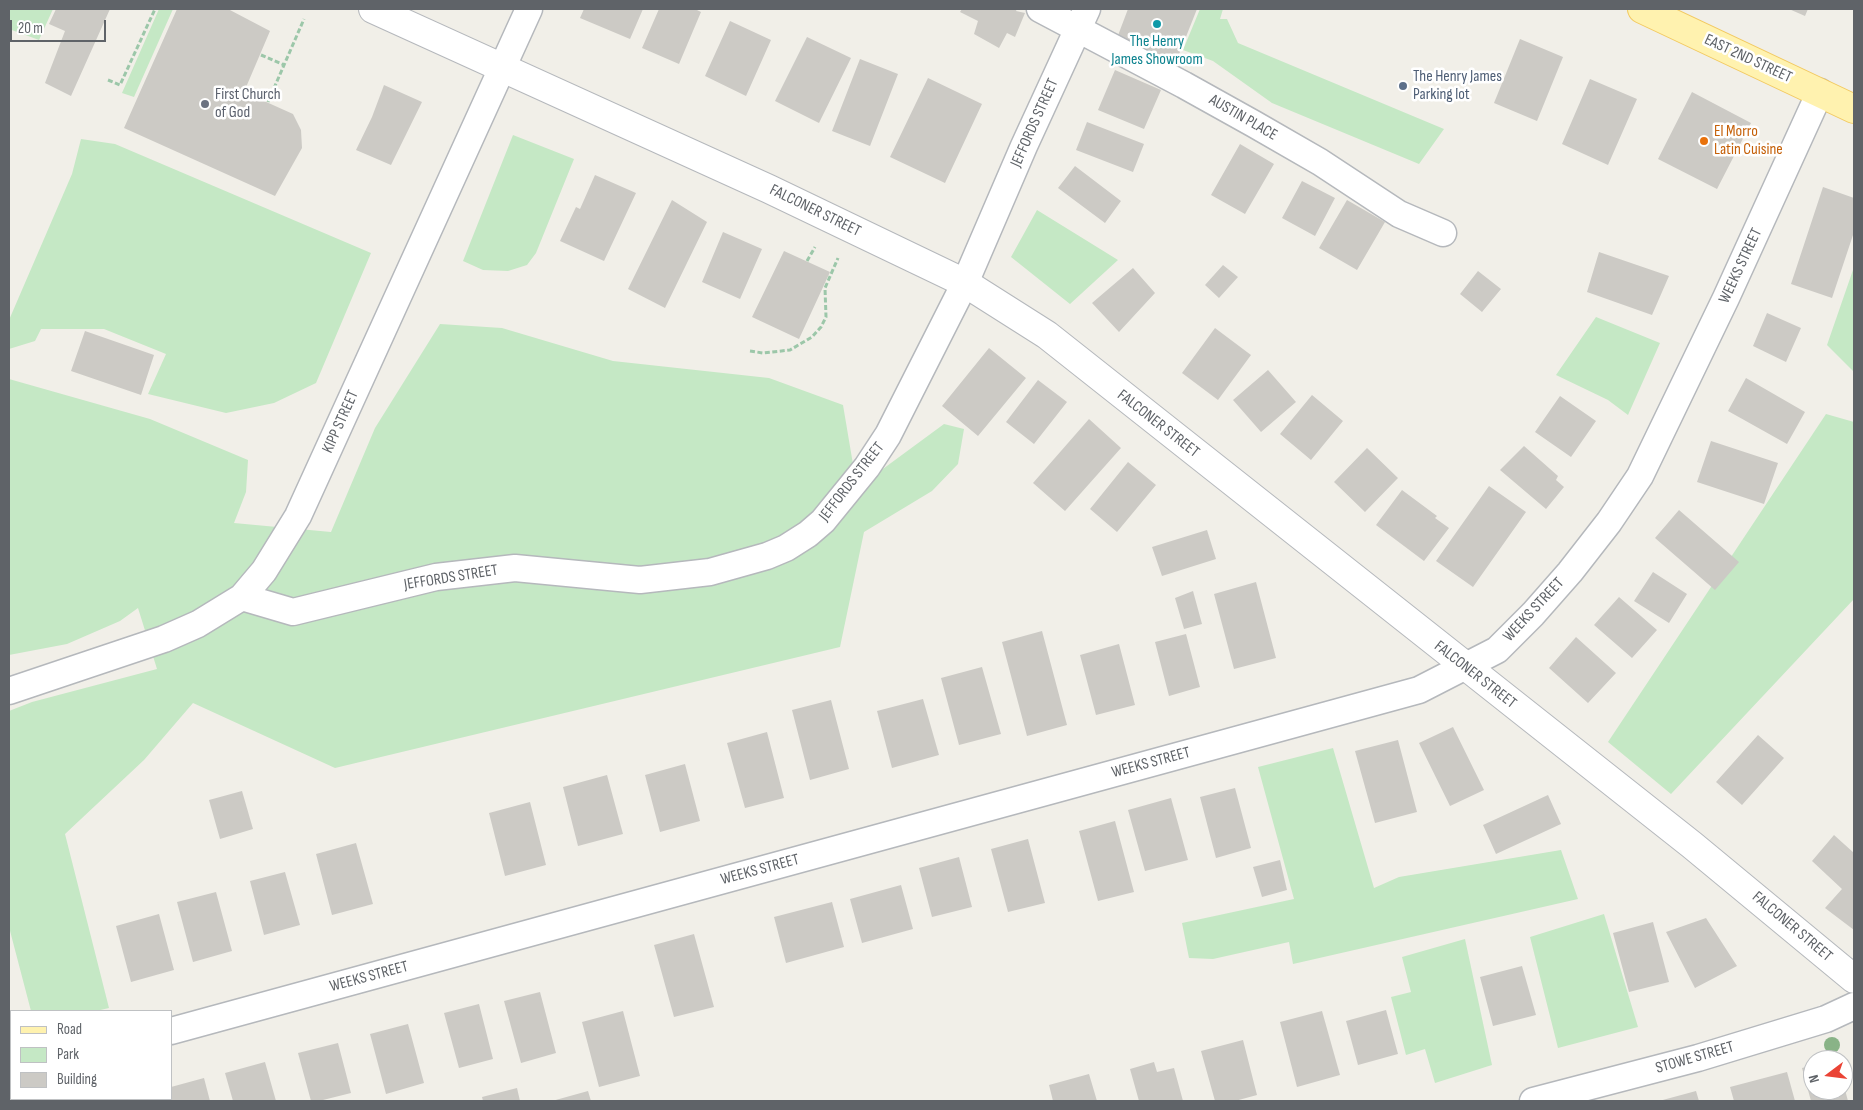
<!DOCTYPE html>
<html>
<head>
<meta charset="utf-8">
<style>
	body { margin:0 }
	#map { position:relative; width:1863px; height:1110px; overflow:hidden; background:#f1efe8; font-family:"Sofia Sans Condensed",sans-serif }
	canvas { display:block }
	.frame { position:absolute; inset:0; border:10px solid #5f6368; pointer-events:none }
	.legend { position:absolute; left:10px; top:1010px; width:162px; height:90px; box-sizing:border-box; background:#fff; border:1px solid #bfc1c3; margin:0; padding:6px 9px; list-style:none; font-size:15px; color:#5f6368 }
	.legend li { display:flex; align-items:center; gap:10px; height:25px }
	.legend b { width:25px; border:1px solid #bfc1c3 }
	.north { position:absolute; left:1803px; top:1050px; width:50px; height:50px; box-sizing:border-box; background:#fff; border:1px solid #bfc1c3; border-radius:50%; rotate:255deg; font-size:14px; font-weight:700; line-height:20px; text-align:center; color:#5f6368 }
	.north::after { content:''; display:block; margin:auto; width:18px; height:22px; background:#ea4335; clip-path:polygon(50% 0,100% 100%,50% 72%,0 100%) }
	.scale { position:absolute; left:10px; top:20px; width:96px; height:22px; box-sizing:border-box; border:2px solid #5f6368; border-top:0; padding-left:6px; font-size:15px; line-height:18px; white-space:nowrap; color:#5f6368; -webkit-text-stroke:4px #fff; paint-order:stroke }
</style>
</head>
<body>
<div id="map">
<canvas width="1863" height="1110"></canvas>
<div class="frame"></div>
<ul class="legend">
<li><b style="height:6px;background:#fff2af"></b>Road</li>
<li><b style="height:14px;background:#c5e8c5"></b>Park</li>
<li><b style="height:14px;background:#cccac5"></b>Building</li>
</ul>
<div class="north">N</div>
<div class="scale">20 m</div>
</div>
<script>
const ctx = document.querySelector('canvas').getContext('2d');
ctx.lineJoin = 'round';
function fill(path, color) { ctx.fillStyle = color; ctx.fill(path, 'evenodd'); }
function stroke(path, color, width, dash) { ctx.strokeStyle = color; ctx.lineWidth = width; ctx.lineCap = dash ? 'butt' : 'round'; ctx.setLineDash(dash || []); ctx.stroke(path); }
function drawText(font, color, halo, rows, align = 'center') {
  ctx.font = font + ' "Sofia Sans Condensed",sans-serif'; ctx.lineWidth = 5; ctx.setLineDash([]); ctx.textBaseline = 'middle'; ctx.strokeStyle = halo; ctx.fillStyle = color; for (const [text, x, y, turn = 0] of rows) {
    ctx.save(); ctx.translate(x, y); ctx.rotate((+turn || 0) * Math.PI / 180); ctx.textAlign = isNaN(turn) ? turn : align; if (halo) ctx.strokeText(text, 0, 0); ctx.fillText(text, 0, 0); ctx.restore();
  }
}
fill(new Path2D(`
	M9,9H53L39,40L9,29Z
	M159,9H173L134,97L122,93Z
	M1200,9H1223L1220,19H1227L1238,43L1444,129L1419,164L1272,103L1213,61L1183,50Z
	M513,135L574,159L536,253L527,265L508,271L483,270L463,261Z
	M81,139L115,144L371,253L316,383L274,403L226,413L148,394L166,354L104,329H41L35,341L9,349V320L72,174Z
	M1037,210L1118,260L1070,304L1011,257Z
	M1854,267V372L1827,345Z
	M1596,317L1660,343L1628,415L1608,400L1556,375Z
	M440,324L502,328L613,361L769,378L843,405L857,488L944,424L964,429L958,464L932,491L864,532L840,647L335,768L193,703L144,760L65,834L109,1008L96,1011H31L9,927V711L32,702L157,669L138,608L120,621L67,644L9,655V379L150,419L248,460L246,492L234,523L331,532L375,428Z
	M1826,414L1854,422V599L1671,794L1608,742Z
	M1333,748L1374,888L1399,877L1561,850L1578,899L1293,964L1289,942L1213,959L1189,958L1182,923L1294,899L1258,767Z
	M1604,914L1638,1027L1558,1048L1530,937Z
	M1465,939L1492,1065L1435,1083L1425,1049L1406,1055L1391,997L1411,992L1402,957Z`), '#c5e8c5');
fill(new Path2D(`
	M56,9H110L71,96L45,83L65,31L49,24Z
	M177,9H228L270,31L244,92L293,114L301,130L302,148L275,196L124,128Z
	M584,9H643L630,39L580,18Z
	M659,9H695L701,12L679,64L642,48Z
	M962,9H1017L1016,11L1025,13L1015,37L1007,33L999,48L974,34L978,21L960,12Z
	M1128,9H1197L1176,62L1117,38Z
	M1789,9H1808L1805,16Z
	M730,21L771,40L746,96L705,76Z
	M807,37L851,58L819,123L775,101Z
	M1520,39L1563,57L1537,121L1494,103Z
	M860,59L898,74L870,146L832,131Z
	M1115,70L1161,90L1144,129L1098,110Z
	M928,78L982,104L945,183L890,157Z
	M1590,79L1637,99L1608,165L1562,144Z
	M384,85L422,102L391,165L356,150L372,117Z
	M1692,92L1751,123L1717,189L1658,159Z
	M1087,122L1144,144L1133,172L1076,150Z
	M1240,144L1274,164L1245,214L1211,195Z
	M1075,166L1121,201L1105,223L1058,188Z
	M595,175L636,193L604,261L560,241L576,207L580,209Z
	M1302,181L1335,198L1315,236L1282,218Z
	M1823,187L1854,198V232L1832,298L1791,284Z
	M672,200L707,222L665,308L628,289Z
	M1347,200L1385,222L1357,270L1319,248Z
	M723,232L762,249L740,299L702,282Z
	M784,251L830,272L799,339L752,317Z
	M1599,252L1669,276L1652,315L1587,292Z
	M1223,265L1238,277L1219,298L1205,285Z
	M1133,268L1155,293L1119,332L1092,303Z
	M1478,271L1501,289L1482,312L1460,294Z
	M1767,313L1801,328L1786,362L1753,346Z
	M1215,328L1251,355L1218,400L1182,373Z
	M85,331L154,355L141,395L71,371Z
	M989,348L1026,378L978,436L942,406Z
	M1268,370L1296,402L1261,432L1233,400Z
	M1746,378L1805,412L1787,444L1728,411Z
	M1038,380L1067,402L1034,444L1006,422Z
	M1312,395L1343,421L1311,460L1280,434Z
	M1560,396L1596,421L1571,457L1535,432Z
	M1089,419L1121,448L1065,511L1033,483Z
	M1711,441L1778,463L1764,504L1697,482Z
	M1524,446L1558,476L1556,480L1564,487L1546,509L1500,470Z
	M1367,448L1398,478L1365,512L1334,482Z
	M1128,462L1156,485L1117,532L1090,509Z
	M1489,486L1526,512L1473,587L1436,561Z
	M1402,490L1437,516L1435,518L1449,528L1424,561L1376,525Z
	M1679,510L1739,562L1715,590L1655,538Z
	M1207,530L1216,559L1162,576L1152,547Z
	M1653,572L1687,594L1669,623L1634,601Z
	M1256,582L1276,658L1234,669L1214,594Z
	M1193,591L1202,624L1184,629L1175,598Z
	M1619,597L1657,630L1632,658L1594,625Z
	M1042,631L1067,725L1027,736L1002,642Z
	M1186,634L1200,687L1169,696L1155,642Z
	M1576,637L1616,673L1588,703L1549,668Z
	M1119,644L1135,705L1096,715L1080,655Z
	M982,667L1001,734L959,745L941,678Z
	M923,699L939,755L892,768L877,711Z
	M831,700L849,769L810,780L792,710Z
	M1453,727L1484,790L1450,806L1419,743Z
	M767,732L784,798L745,808L727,743Z
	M1758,735L1784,758L1742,805L1716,782Z
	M1398,740L1417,812L1375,823L1355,751Z
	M685,764L700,821L660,832L645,775Z
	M607,775L623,834L578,846L563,787Z
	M1235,788L1251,848L1216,858L1200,797Z
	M242,791L253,829L220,839L209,800Z
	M1548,795L1561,824L1496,854L1483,825Z
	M1171,798L1188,860L1145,871L1128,810Z
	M530,802L546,865L505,876L489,813Z
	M1115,821L1134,892L1098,901L1079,831Z
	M1834,835L1854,853V930L1825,908L1842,889L1812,861Z
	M1028,839L1045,903L1008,912L991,849Z
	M356,843L373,904L332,915L316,854Z
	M959,857L972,907L932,917L919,868Z
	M1280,860L1287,890L1262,897L1253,867Z
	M285,872L300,925L264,935L250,881Z
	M901,885L913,929L862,943L850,899Z
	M216,892L232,951L193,962L177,902Z
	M832,902L844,947L786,963L774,917Z
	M159,914L174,970L131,982L116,926Z
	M1706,918L1737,966L1695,988L1666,932Z
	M1653,922L1669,982L1629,992L1613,933Z
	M694,934L714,1007L674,1017L654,945Z
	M1522,966L1536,1015L1493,1026L1480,977Z
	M540,992L556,1053L521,1063L504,1001Z
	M479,1004L493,1059L459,1068L444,1013Z
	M1386,1010L1398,1054L1358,1065L1346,1021Z
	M623,1011L640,1076L599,1087L582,1022Z
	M1322,1011L1340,1075L1297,1087L1280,1022Z
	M408,1024L424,1083L386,1094L370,1034Z
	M1243,1040L1257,1095L1235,1101H1215L1201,1051Z
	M338,1043L351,1093L319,1101H311L298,1053Z
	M265,1062L276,1101H233L225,1073Z
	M1154,1062L1157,1072L1174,1068L1183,1101H1139L1130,1069Z
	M1813,1065V1090H1843L1844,1086L1848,1101H1811L1802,1068Z
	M1787,1072L1795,1101H1734L1730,1087Z
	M1089,1074L1097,1101H1053L1049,1085Z
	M204,1078L210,1101H168L167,1099H171V1087Z
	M517,1088L520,1101H483L482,1097Z
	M588,1091L591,1101H552Z
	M1696,1091L1699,1101H1659Z`), '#cccac5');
const minor = new Path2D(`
	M1040,9L1184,85L1254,124L1320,162L1399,214L1443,233
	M242,597L293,612L436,577L515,568L640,580L710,572L767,556L786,548L808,534L823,521L867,467L888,435L965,283L1024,146L1087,9
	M9,691L164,639L198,624L242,597L264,571L298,516L529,9
	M171,1031L1419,690L1497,650L1533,614L1570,572L1609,522L1640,476L1726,298L1820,92
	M1533,1101L1698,1058L1826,1019L1854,1006`);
const tertiary = new Path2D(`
	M373,9L769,189L965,283L1047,335L1692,845L1854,979
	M9,1049L11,1058
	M23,1099V1101`);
const primary = new Path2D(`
	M1642,9L1854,109`);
stroke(minor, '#b5b8bc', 29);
stroke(tertiary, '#b5b8bc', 30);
stroke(primary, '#f2c960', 30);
stroke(new Path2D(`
	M261,55L284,65
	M108,80L120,85L155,9
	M268,102L304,19
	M807,261L815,247
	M750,351L763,353L790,350L812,337L821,327L826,317L825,288L838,258`), '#9cc7a9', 3, [5, 2.5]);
stroke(minor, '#fff', 26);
stroke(tertiary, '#fff', 28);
stroke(primary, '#fff2af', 28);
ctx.fillStyle = '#89b387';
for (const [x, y] of [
	[1832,1045]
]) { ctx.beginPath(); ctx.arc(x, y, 8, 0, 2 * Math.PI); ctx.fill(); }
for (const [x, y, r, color] of [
	[1157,24,5,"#0f9aa8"],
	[1403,86,5,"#5c6f8a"],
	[205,104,5,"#6b7280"],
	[1704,141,5,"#e8710a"]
]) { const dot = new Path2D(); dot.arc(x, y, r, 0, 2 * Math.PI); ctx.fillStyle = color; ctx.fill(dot); stroke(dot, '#fff', 2); }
drawText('16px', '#0d838f', '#fff', [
	["The Henry",1157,42],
	["James Showroom",1157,60]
]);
drawText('16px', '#5f6368', '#fff', [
	["EAST 2ND STREET",1748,59,25],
	["AUSTIN PLACE",1243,118,30],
	["JEFFORDS STREET",1035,123,-66],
	["FALCONER STREET",815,211,26],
	["WEEKS STREET",1741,266,-65],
	["KIPP STREET",341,422,-66],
	["FALCONER STREET",1158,424,38],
	["JEFFORDS STREET",852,482,-52],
	["JEFFORDS STREET",451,578,-9],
	["WEEKS STREET",1534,610,-47],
	["FALCONER STREET",1475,675,38],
	["WEEKS STREET",1151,763,-15],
	["WEEKS STREET",760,870,-15],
	["FALCONER STREET",1792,927,40],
	["WEEKS STREET",369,977,-15],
	["STOWE STREET",1695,1058,-16]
]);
drawText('16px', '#4e5e75', '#fff', [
	["The Henry James",1413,77],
	["Parking lot",1413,95]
], 'left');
drawText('16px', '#5b616d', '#fff', [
	["First Church",215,95],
	["of God",215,113]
], 'left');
drawText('16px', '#c56008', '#fff', [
	["El Morro",1714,132],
	["Latin Cuisine",1714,150]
], 'left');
</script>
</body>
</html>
